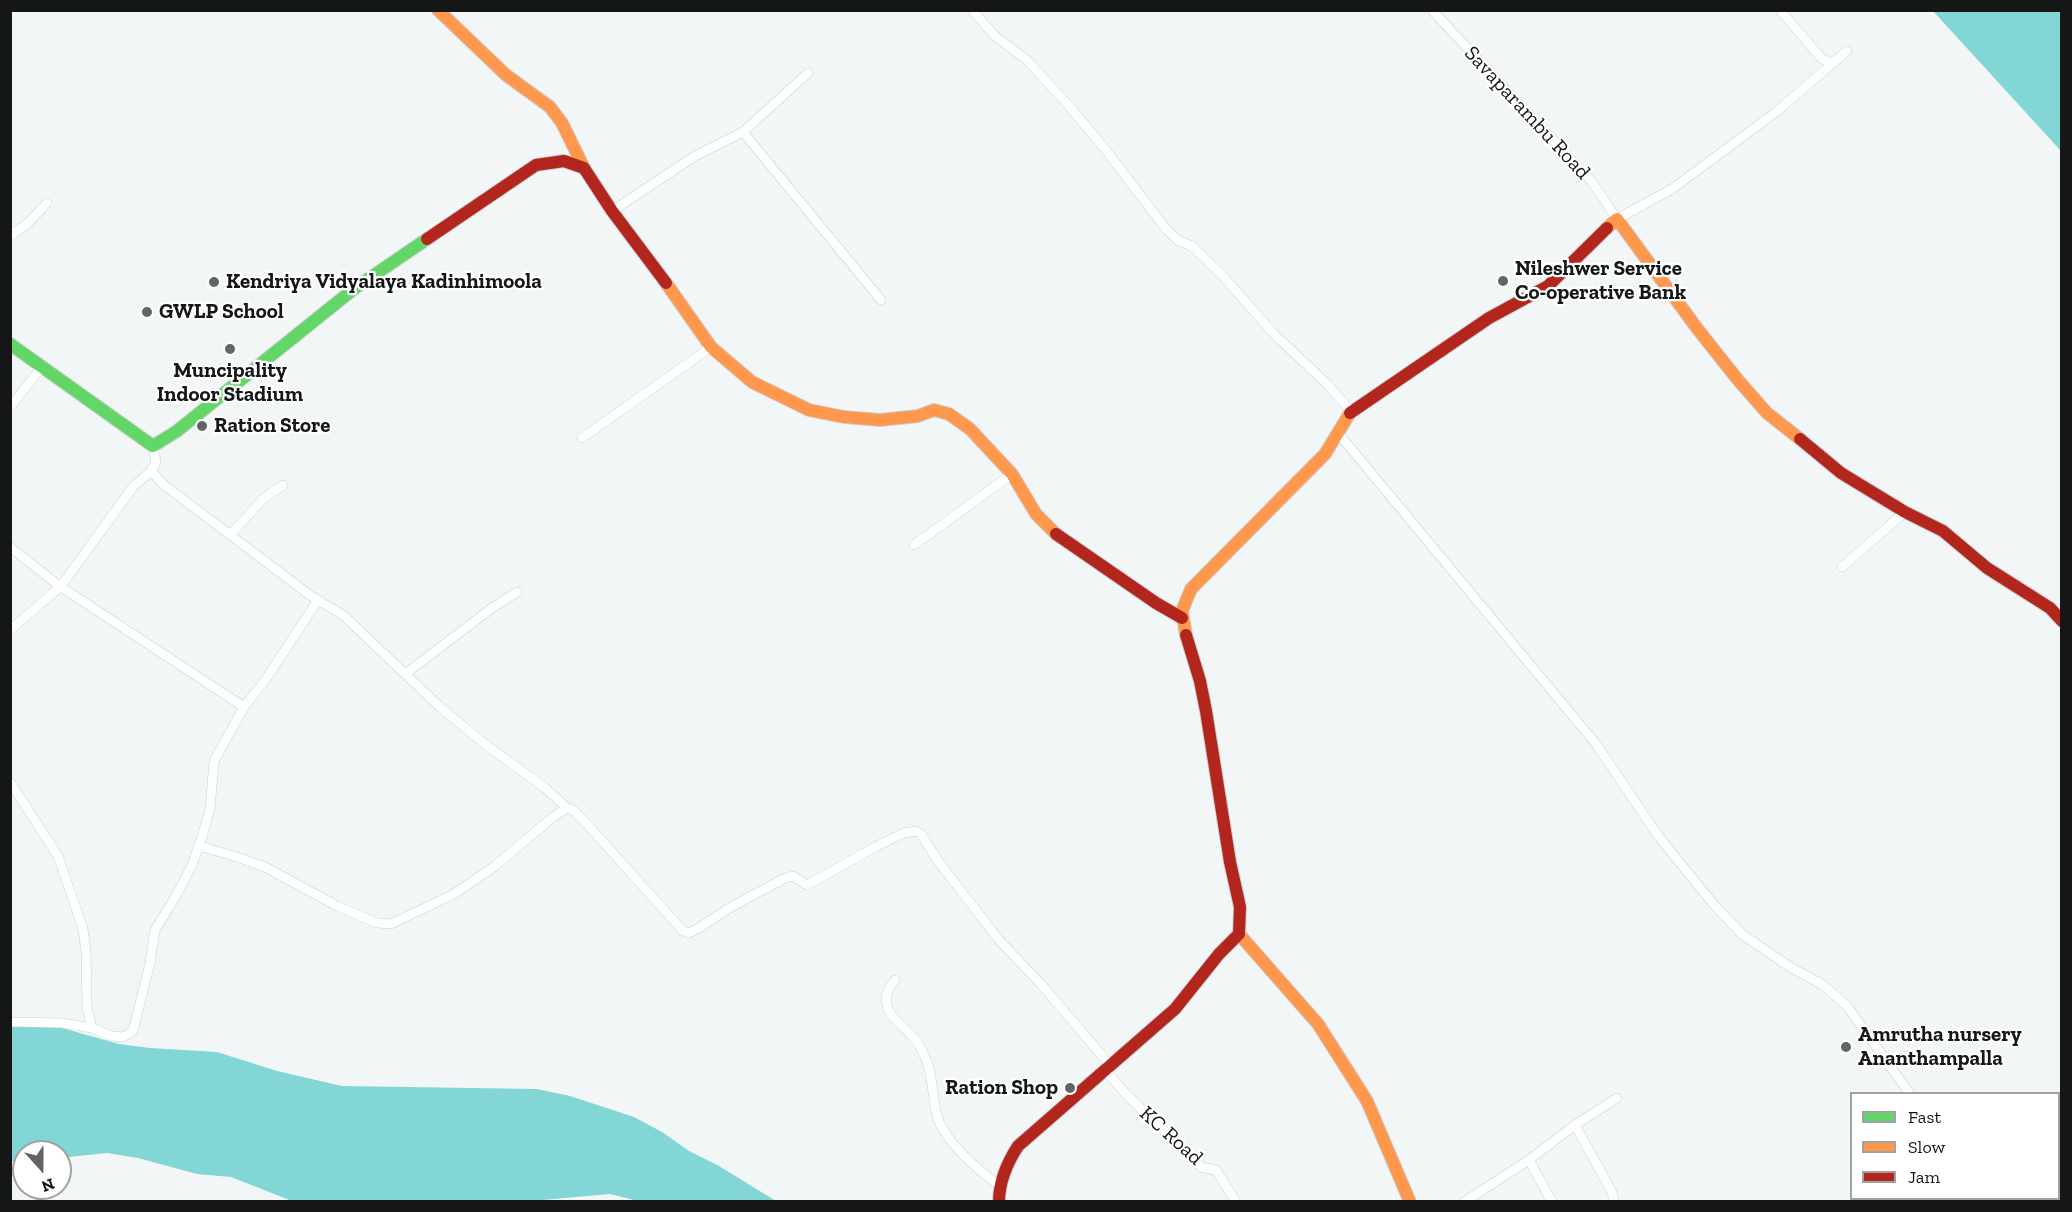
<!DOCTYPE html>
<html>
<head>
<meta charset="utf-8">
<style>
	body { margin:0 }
	#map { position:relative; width:2072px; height:1212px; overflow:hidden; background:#f2f6f6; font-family:"Zilla Slab",serif }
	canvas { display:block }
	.frame { position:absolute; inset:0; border:12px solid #151717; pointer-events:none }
	.legend { position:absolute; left:1850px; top:1092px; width:210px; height:108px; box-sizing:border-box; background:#fff; border:2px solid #a1a2a2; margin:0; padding:8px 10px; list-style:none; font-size:18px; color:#151717 }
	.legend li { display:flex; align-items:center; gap:12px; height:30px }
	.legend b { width:30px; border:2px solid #a1a2a2 }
	.north { position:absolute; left:12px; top:1140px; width:60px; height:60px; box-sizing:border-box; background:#fff; border:2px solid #a1a2a2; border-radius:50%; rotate:159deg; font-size:16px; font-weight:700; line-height:24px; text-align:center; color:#151717 }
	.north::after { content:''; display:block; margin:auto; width:21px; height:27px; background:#626565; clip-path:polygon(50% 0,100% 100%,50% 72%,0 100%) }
</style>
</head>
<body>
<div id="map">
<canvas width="2072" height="1212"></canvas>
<div class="frame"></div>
<ul class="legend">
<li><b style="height:8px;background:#63d668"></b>Fast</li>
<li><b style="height:8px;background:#ff974d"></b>Slow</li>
<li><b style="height:8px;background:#b3261e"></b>Jam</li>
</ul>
<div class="north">N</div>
</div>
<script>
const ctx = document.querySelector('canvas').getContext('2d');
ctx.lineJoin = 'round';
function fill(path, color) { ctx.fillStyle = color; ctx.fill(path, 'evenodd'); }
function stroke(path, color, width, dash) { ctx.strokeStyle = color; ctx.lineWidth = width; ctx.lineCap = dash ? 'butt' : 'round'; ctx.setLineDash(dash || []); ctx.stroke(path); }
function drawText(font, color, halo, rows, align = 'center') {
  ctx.font = font + ' "Zilla Slab",serif'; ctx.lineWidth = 4.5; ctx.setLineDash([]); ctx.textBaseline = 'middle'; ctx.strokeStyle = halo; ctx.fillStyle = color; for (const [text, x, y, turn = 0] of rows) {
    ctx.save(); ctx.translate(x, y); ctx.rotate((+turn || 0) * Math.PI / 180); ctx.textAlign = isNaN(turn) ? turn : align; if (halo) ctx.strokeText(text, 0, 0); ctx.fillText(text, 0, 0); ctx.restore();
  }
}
fill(new Path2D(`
	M1933,11H2061V151Z
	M10,1024L55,1026L119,1044L150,1048L217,1052L277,1071L342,1086L537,1089L570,1096L634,1117L662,1132L689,1151L719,1166L776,1201L642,1202L610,1194L520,1202L292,1201L231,1177L197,1174L138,1158L107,1153L60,1158V1152H24V1161H11Z`), '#83d6d6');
const street = new Path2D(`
	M972,10L995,36L1027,60L1069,106L1105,149L1166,229L1179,241L1192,246L1222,275L1274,334L1326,383L1351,411
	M1432,10L1592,182L1617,219L1672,189L1776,112L1847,51
	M1780,10L1822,59L1833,63
	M743,132L881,300
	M612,211L695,156L743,132L808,73
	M10,236L28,223L47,203
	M10,407L42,367
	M1338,433L1596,744L1659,837L1715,906L1743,935L1790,967L1823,985L1847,1006L1910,1094
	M582,438L711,347
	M153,446L156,462L151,471L164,485L311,596L343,615L440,707L486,745L544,787L567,808
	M231,534L263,499L283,485
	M914,545L1012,474
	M10,547L58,585L244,707
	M1842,567L1905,512
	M10,630L61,586L133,487L151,471
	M405,674L492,608L517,592
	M10,782L58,856L83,929L86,951L87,1008L92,1028
	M199,846L237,857L265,867L337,906L377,923L391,924L454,894L495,866L553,817L567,808L573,810L586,823L683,931L689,933L699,928L731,907L785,878L793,876L807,885L877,846L904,833L916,831L921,834L938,861L999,940L1040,983L1110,1065
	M895,980C889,987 884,996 887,1005C890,1019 905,1027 913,1037C918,1042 922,1050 925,1057C935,1078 931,1104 940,1124C953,1149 978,1170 1000,1186
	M10,1022L62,1023L92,1028L111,1036L123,1037L133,1031L150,963L155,930L176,896L192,865L202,837L210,809L214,761L244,707L266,679L318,600
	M1104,1069L1126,1094L1201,1167L1216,1170L1236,1202
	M1575,1125L1612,1192L1614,1202
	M1529,1160L1552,1202
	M1990,1198L1992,1202
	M1464,1202L1529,1160L1575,1125L1617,1098`);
const fast = new Path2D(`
	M10,344L153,446L177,431L355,288L427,239`);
const slow = new Path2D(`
	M438,10L506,75L550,107L562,123L584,168
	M1607,228L1617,219L1696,327L1738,380L1767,413L1800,439
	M666,283L711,347L752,382L809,410L844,417L880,420L918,416L934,410L949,414L970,429L1012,474L1036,514L1056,534
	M1186,635L1182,611L1191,589L1325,454L1350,413
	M1239,934L1318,1024L1367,1101L1410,1202`);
const jam = new Path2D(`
	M427,239L536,165L564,161L584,168L612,211L666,283
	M1350,413L1489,318L1548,286L1607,228
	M1800,439L1841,473L1905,512L1943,531L1987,568L2050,608L2062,621
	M1056,534L1156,603L1182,618
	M1186,635L1200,681L1206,711L1230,862L1240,907L1239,934
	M999,1202C999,1181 1007,1163 1018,1146L1175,1009L1219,954L1239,934`);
stroke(street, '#cdd0d0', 10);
stroke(fast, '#cdd0d0', 14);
stroke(slow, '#cdd0d0', 14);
stroke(jam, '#cdd0d0', 14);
stroke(street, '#fdfefe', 9);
stroke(fast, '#63d668', 12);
stroke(slow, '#ff974d', 12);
stroke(jam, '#b3261e', 12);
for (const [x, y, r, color] of [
	[1503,281,6,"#626565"],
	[214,282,6,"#626565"],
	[147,312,6,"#626565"],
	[230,349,6,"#626565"],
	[202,426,6,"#626565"],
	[1846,1047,6,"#626565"],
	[1070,1088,6,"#626565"]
]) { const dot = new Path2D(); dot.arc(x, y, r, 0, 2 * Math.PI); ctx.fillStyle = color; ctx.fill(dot); stroke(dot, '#fff', 2); }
drawText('21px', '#151717', '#fff', [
	["Savaparambu Road",1527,113,47],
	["KC Road",1171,1136,42]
]);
drawText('bold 21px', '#151717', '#fff', [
	["Nileshwer Service",1515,269],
	["Co-operative Bank",1515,293],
	["Kendriya Vidyalaya Kadinhimoola",226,282],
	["GWLP School",159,312],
	["Muncipality",230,371,"center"],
	["Indoor Stadium",230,395,"center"],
	["Ration Store",214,426],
	["Amrutha nursery",1858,1035],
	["Ananthampalla",1858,1059],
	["Ration Shop",1058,1088,"right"]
], 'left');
</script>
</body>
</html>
